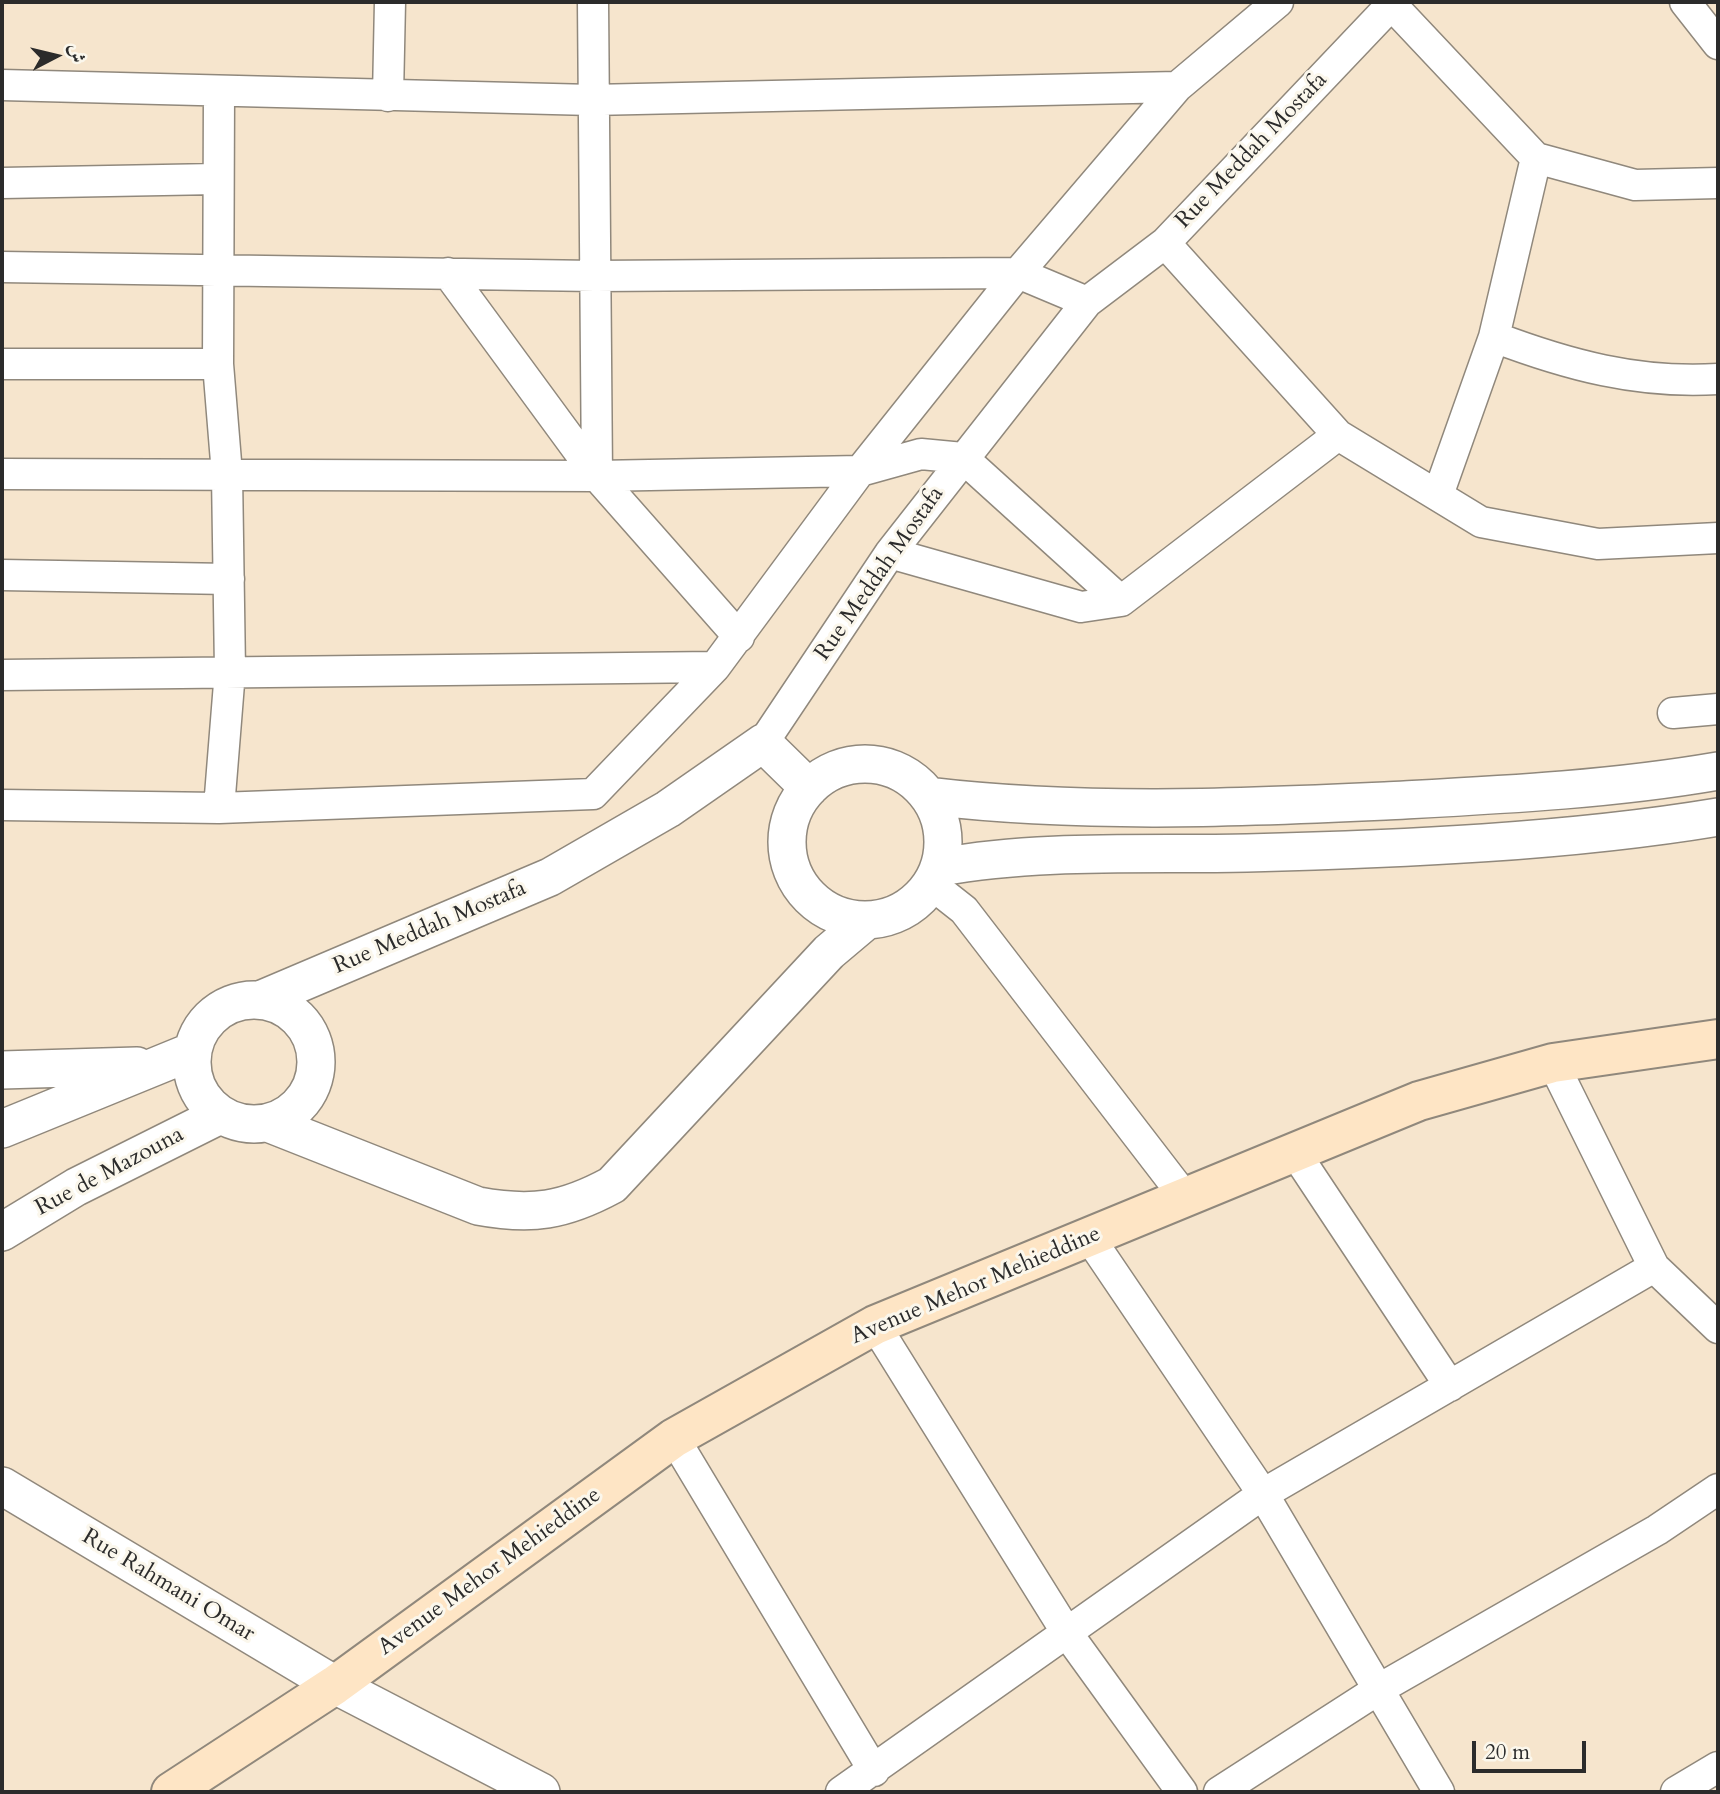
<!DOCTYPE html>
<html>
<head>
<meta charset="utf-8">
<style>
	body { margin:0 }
	#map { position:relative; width:1720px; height:1794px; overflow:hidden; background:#f6e5cd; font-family:Cardo,Amiri,serif }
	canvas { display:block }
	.frame { position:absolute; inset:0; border:4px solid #2b2b2b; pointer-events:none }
	.north { position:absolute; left:21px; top:21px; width:70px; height:70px; -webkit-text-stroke:5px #fbf7ec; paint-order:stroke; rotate:83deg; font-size:19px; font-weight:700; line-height:28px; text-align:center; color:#2b2b2b }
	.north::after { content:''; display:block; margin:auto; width:24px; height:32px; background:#2b2b2b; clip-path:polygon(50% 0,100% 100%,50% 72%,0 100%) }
	.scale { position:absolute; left:1472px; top:1741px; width:114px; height:32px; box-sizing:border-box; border:4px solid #2b2b2b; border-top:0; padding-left:9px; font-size:21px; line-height:24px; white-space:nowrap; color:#2b2b2b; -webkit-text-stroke:5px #fbf7ec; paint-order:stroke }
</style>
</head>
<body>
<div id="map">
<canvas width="1720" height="1794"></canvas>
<div class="frame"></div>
<div class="north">ش</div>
<div class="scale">20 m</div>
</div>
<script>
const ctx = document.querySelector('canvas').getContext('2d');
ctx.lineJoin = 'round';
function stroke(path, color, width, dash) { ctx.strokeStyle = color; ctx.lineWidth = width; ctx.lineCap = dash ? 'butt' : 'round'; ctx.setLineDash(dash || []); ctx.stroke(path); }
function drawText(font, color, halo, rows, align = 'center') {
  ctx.font = font + ' Cardo,serif'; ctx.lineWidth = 6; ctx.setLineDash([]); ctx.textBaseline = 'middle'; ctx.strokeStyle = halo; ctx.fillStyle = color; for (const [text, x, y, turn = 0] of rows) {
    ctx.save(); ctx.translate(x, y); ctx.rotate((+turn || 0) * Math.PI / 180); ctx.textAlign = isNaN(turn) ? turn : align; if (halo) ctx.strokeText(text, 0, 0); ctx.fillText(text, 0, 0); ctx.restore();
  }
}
const minor = new Path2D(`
	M593,2L597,476
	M1389,2L1536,158L1635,185L1718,183
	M1685,2L1718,44
	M2,85L592,100L1177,87
	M388,96L390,2
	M2,183L216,179
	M1165,243L1338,435L1481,522L1598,544L1718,538
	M2,267L595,276L1018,273L1087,302
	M448,273L597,476L739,637
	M1494,337C1568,365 1638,384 1718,379
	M2,364H218
	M2,474L597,476L860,471L921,454L963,458L1121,601
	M1438,495L1494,337L1536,158
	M890,553L1081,607L1121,601L1338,435
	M2,575L229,579
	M2,675L715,667
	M1673,713L1718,709
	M763,743L890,553L1087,302L1165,243L1394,2
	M2,805L219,808L593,794L715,667L860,471L1018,273L1177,87L1278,2
	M219,808L230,671L227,474L218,364L219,93
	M931,884L964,910L1184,1196
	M1553,1063L1654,1267L1718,1328
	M1294,1151L1450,1386
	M1089,1237L1263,1494L1439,1792
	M875,1325L1067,1633L1182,1792
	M674,1438L874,1771
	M841,1792L1263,1494L1654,1267
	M1219,1792L1379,1689L1657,1530L1718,1489
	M1676,1792L1718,1767`);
const tertiary = new Path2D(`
	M787 842a78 78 0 1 1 156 0a78 78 0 1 1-156 0Z
	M928,796C1079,814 1234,808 1385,801C1496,795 1608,790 1718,771
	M940,867C1040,849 1145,855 1247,853C1399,849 1568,842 1718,817
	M192 1062a62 62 0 1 1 124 0a62 62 0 1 1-124 0Z
	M260,1000L550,877L668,809L763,743L809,788
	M2,1070L137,1066
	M268,1123L478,1206C532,1216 564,1211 612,1185L829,952L867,920
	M2,1129L193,1051
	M2,1232L76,1187L220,1115
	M2,1486L335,1685L541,1792`);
const secondary = new Path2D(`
	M171,1792L335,1685L674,1438L875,1325L1419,1101L1553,1063L1718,1039`);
stroke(minor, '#90887c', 33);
stroke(tertiary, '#90887c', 40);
stroke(secondary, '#90887c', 42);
stroke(minor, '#fff', 30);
stroke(tertiary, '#fff', 37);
stroke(secondary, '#fee5c5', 38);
drawText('23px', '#2b2b2b', '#fbf7ec', [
	["Rue Meddah Mostafa",1252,151,-46],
	["Rue Meddah Mostafa",880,574,-55],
	["Rue Meddah Mostafa",430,928,-23],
	["Rue de Mazouna",110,1172,-28],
	["Avenue Mehor Mehieddine",976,1286,-23],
	["Avenue Mehor Mehieddine",490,1572,-36],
	["Rue Rahmani Omar",168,1586,31]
]);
</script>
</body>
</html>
